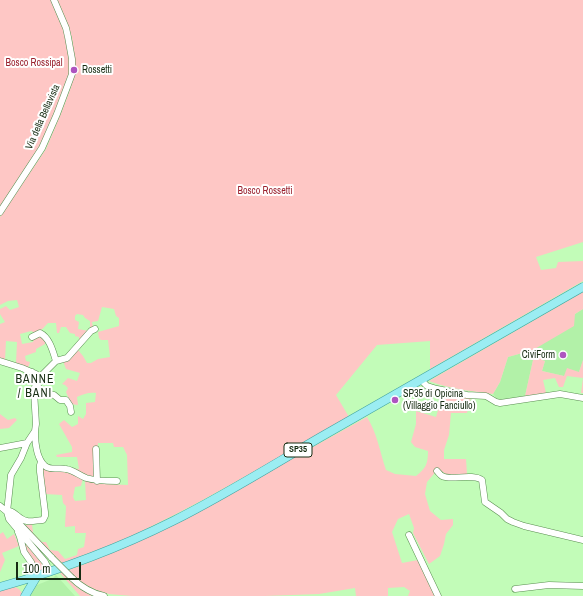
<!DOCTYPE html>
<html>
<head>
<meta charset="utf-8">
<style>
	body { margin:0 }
	#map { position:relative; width:583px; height:596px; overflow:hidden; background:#c2fcb8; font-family:"Archivo Narrow",sans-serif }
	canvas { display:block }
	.scale { position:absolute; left:16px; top:562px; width:65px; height:18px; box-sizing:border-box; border:2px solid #162c12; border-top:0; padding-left:5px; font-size:12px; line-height:14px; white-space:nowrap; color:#162c12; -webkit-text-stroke:3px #fff; paint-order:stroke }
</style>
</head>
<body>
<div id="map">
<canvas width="583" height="596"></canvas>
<div class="scale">100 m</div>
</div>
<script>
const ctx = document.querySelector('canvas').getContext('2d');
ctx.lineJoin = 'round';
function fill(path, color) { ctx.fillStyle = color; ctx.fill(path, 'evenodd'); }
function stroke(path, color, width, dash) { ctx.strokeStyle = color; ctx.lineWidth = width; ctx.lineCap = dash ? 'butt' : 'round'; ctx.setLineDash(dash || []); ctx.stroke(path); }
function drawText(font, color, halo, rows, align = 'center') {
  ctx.font = font + ' "Archivo Narrow",sans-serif'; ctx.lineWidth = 4; ctx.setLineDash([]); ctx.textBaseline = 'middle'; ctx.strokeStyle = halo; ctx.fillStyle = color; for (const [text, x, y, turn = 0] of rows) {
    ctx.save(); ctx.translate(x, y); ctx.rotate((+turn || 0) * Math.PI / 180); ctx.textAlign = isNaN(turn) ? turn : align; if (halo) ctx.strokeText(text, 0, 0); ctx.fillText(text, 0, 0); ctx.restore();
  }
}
fill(new Path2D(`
	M583,309V360L579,372L564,376L542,371L545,361L542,360L545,354L533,360L525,396L505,400H498L493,394L500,382L508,357L533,350L575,314Z
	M56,575L75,596H30L37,585L52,579Z`), '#b2f1a8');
fill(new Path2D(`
	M0,0H51L65,33L70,63L69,76L41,145L0,207Z
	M57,0H583V242L536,257L541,270L556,268L558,262L583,261V281L430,369V341L377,345L336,395L349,417C284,454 221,492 154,525C125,540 93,552 62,563L19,520L25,525L32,524L33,533L42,542H46L50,550L58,551L65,559L77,555L78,549L84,547L86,533H75V526L65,527C65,520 66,513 66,506L63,503L62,495L45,494L43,468L73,474L83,478L81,486L75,487L73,497L75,501L86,500L85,480L101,484L128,485L127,455L123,447H114L113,443H98L94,478L89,477L72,468L79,469L77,457H57L56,455L72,452V447L59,424L64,420L72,427L78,424V416L83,419L86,414V403L95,402L96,393C89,392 84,394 77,397L78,405L71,404L66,392L68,388L65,385L62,384L68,378L77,381L80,373L66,369L63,361L70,359L78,350L83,356L87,363H91L98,359L110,357L108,340H101L99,338L98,332L119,326V318L116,316L114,309L102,307L98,321L92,322L93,327H90V321L85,318L83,315L77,314L75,316V320L79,322L78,329L89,331L79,341V337L75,336V334L70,333L66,327H61L59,333H57L56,323H48C43,328 39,335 31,331L20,334L22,344L33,342L34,338L40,336L45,341V344L36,349V352L25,356L26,361L30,362L28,368L16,363L17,342L6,341L5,360L0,359V324L5,322L0,314V309L6,306L10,310L19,307L17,300L8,301L0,305V217L46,149L62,111L71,87L73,76L75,66L74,53L72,38L68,25Z
	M583,292V309L575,314L574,326L533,350L508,357L500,382L493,394C471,391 450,389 429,381Z
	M544,352L545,354L542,360L545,361L542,371L564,376L567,368L579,372L583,360V393H581L583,378L567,376L563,387H559L555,378L543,380L546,393L525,396L533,360L535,357Z
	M443,394L471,397L467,413H451L449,435L444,450V459H466L467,474L454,475L446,474L438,469L427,482L425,494L430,511L441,520L453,519V525L446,534L444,544L440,556L429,564L413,533L414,528L409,514L398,519L392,532L402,563L418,560L436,596H408L410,591L404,587L388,588V596H356L355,588L319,594L265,596H132L109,594L96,590L84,584L74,576L70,581L78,588L92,596H80L60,573L85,564L124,548L266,473L367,417C377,433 380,452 386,470L395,474L416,476C426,468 428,464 428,451L415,447L411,442L416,424V411L436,417Z
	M0,414L8,420L15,418L17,420L9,428L0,429Z
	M3,532L7,539L14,534L19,546L2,553L5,560L0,572V534Z
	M23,541L40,561L44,567L43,571L38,572L28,554Z
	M15,587L19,589L22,593V596H0V591Z`), '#fec7c5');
const minor = new Path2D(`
	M0,212L42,148L57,114L72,74V59L68,37L66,28L54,0
	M32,337L40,333C50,338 53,352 56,361
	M0,361L22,368L36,374
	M32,372L35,377L36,383L34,391L36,424L35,431L27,443L21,458L11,475L7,512L9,519L45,562L50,572
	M421,380L427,386L437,389L467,395L486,396L496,402L500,403L560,394L583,398
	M36,383L41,376L56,361L67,358L91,331L95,329
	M36,385L46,394L54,395L60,400H66L70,406L71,412
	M35,431C35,442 36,458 45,466C51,471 59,467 66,469C73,470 79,475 86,478C96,481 106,481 117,481
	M0,448L27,443
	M96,449L97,481
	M437,471C439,473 440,475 442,476C450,481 472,473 482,480L485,502L501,513L507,519L513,522L524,526L583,540
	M0,506L12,516L52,558
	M7,512L10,511C16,513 20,520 27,521C32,522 38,520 43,520L45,516V512L40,472V465L41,462
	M18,532L20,537L24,552L31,562L37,576
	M409,535L438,596
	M72,578C81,587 91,593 104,596
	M515,589L549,585L583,586`);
const major = new Path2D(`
	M0,587C60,570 117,549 173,521C223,496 271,466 319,438C407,388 495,337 583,287
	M25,596L37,576`);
stroke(minor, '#598e50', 7);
stroke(major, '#41a29e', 9);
stroke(minor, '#fff', 6);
stroke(major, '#9bedf2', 8);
const minorBridge = new Path2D(`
	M52,558L72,578`);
stroke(minorBridge, '#598e50', 7, []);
stroke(minorBridge, '#fff', 6);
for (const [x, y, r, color] of [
	[74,70,4,"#ae54c0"],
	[563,355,4,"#ae54c0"],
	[395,400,4,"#ae54c0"]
]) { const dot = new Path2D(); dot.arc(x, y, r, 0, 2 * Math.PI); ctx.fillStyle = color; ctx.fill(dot); stroke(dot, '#fff', 1.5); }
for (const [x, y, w] of [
	[298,450,28]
]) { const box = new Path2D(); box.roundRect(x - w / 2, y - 7, w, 14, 3); ctx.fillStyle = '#fff'; ctx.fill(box); stroke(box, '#162c12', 1); }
drawText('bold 9px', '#162c12', null, [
	["SP35",298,450]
]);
drawText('10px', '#9a212e', '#fff', [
	["Bosco Rossipal",34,63],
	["Bosco Rossetti",265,191]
]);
drawText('10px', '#162c12', '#fff', [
	["Rossetti",82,70],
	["CiviForm",555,355,"right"],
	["SP35 di Opicina",403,394],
	["(Villaggio Fanciullo)",403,406]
], 'left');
drawText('10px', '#162c12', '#fff', [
	["Via della Bellavista",43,117,-66]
]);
ctx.letterSpacing = '1px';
drawText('12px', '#162c12', '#fff', [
	["BANNE",35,380],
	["/ BANI",35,394]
]);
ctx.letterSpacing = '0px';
</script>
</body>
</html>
